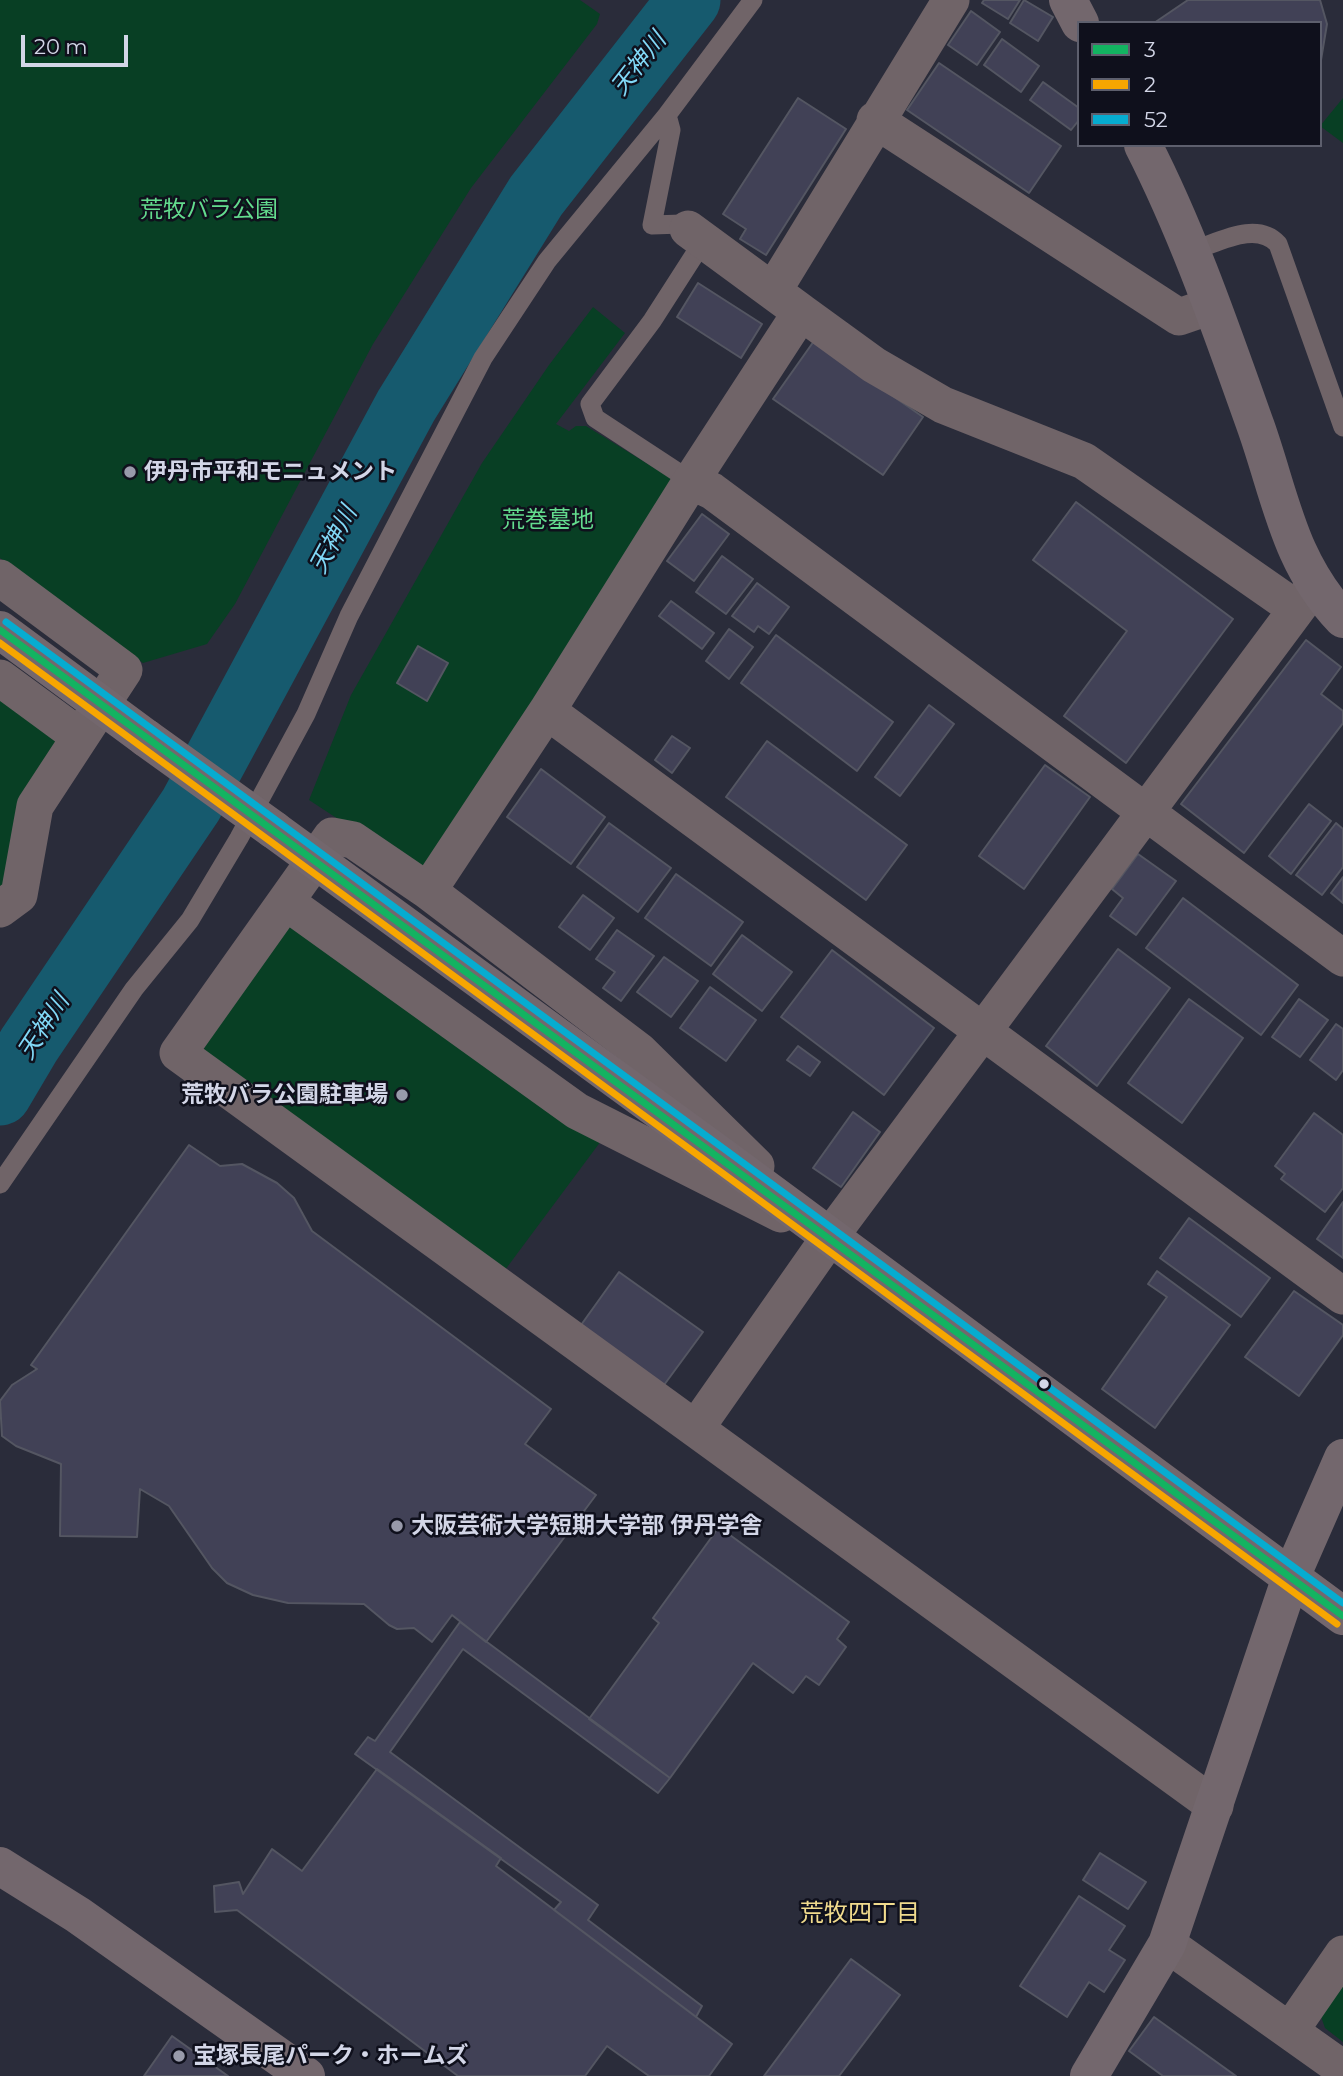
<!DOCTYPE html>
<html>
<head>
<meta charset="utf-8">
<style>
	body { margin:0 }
	#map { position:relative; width:1343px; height:2076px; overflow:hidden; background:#2a2c3a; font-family:Montserrat,sans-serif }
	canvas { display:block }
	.legend { position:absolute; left:1077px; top:21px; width:245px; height:126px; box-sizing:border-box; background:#0f101c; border:2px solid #5d5f6d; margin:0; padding:9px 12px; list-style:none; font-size:21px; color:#d3d6e7 }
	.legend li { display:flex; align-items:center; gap:14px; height:35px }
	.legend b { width:35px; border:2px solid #5d5f6d }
	.scale { position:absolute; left:21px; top:35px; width:107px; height:32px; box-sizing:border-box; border:4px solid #d3d6e7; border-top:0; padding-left:9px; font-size:21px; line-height:24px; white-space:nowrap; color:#d3d6e7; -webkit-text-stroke:5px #0f101c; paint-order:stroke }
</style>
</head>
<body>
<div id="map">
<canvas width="1343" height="2076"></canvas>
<ul class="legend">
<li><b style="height:9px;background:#13b361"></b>3</li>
<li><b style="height:9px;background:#f7a600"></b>2</li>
<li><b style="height:9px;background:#06acd0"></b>52</li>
</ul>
<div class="scale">20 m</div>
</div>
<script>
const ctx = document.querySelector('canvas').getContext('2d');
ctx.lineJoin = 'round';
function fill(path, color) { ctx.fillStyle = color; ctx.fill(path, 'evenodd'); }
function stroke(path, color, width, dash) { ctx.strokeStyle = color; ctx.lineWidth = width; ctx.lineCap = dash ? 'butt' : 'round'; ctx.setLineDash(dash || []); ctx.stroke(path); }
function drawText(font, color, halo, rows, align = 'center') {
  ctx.font = font + ' Montserrat,"Noto Sans JP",sans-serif'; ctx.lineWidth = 5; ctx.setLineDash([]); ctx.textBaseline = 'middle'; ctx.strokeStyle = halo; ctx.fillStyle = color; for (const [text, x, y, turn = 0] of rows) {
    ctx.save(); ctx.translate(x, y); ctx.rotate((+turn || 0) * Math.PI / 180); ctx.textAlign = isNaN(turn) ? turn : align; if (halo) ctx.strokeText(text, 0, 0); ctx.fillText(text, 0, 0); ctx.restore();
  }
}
fill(new Path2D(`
	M0,0H580L600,14L597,24L471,188L373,344L235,604L207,644L143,663L0,558Z
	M1343,98V143L1320,126Z
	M593,307L625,333L556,424L569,431L576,426H586L674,480L429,866L416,870L309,800L351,695L482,463L549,365Z
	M0,692L52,730L61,753L0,902Z
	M297,919L601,1141L505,1270L203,1050L275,928Z
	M1343,1980V2042L1325,2028L1320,2014Z`), '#083f24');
stroke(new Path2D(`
	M0,1094L29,1045L191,805L406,406L536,196L689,0`), '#165a6e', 63);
const building = new Path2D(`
	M984,0H1020L1008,19L982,3Z
	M1024,0L1053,17L1038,41L1010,23Z
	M1188,0H1320L1327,24L1321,60L1320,23H1154Z
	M971,11L1000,32L977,65L948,45Z
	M1002,39L1039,66L1021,92L984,65Z
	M939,63L1061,146L1029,193L907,110Z
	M1043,82L1079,108V120L1071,130L1030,100Z
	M798,98L846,129L766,255L740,239L746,229L723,214Z
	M698,283L762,324L741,358L677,317Z
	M814,341L923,417L883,475L773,399Z
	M1076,502L1233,619L1126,763L1064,716L1127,631L1033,560Z
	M702,514L729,534L694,581L667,561Z
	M722,556L753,579L726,614L696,592Z
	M757,583L789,607L769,634L758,626L754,632L732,616Z
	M671,601L714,633L702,649L659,616Z
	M729,629L753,647L729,679L706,661Z
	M776,635L893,722L857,771L741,683Z
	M1306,640L1341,667L1321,694L1343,711V723L1244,853L1181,804Z
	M418,646L448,663L427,701L397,683Z
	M929,705L954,724L900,796L875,777Z
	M672,736L690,748L672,773L655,760Z
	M767,741L907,845L866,900L726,797Z
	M1045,765L1090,797L1024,889L979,856Z
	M541,769L605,817L571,864L507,817Z
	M1309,804L1331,821L1291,874L1269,856Z
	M609,823L671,868L638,912L577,867Z
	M1336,823L1343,829V867L1322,895L1296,875Z
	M1138,854L1176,881L1136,935L1110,916L1123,898L1112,889Z
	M676,874L743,922L711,966L645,918Z
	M1343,877V903L1331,893Z
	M583,895L614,918L590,950L559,927Z
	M1183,898L1298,985L1261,1035L1146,948Z
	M617,930L654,956L621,1001L603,988L615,972L596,959Z
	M742,935L792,972L762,1011L713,974Z
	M1118,949L1170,988L1097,1086L1046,1046Z
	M832,950L934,1028L884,1095L781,1017Z
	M664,957L698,981L671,1017L637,992Z
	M710,987L756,1020L726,1061L680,1028Z
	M1189,999L1243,1038L1182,1123L1128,1083Z
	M1299,999L1328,1020L1300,1057L1272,1037Z
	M1336,1024L1343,1029V1070L1336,1080L1310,1060Z
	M798,1046L820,1062L810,1076L787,1060Z
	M853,1112L880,1132L841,1187L813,1168Z
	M1314,1113L1343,1135V1188L1325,1212L1281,1179L1285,1174L1275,1166Z
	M189,1145L220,1166L242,1164L277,1183L294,1198L312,1231L551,1409L525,1444L596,1495L486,1642L452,1615L432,1642L414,1628L397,1629L389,1625L364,1604L288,1603L253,1595L227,1583L212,1568L169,1506L140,1489L137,1537L60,1536L61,1464L16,1446L2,1436L0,1401L12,1385L37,1369L31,1365Z
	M1343,1202V1258L1317,1239Z
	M1189,1218L1270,1278L1241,1317L1160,1258Z
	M1157,1271L1230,1325L1155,1428L1102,1389L1167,1297L1148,1284Z
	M619,1272L703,1332L664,1385L581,1325Z
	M1294,1291L1343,1325V1335L1299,1396L1245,1357Z
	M719,1527L849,1622L837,1639L846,1647L819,1685L806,1676L793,1693L753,1663L670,1778L589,1719L659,1623L653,1618Z
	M460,1622L670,1778L658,1793L463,1649L390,1752L598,1905L588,1920L702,2006L696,2017L554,1910L561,1902L355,1754L368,1737L375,1741Z
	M377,1769L501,1858L496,1866L732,2044L709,2076H649L607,2046L585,2076H458L237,1910L215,1912L214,1886L239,1882L243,1894L272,1849L302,1871Z
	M1100,1853L1146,1882L1128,1909L1083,1880Z
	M1079,1896L1125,1926L1109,1950L1125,1960L1104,1992L1089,1982L1067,2017L1020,1986Z
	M851,1959L900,1995L839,2076H764Z
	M1154,2017L1236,2076H1163L1129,2051Z
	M172,2036L228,2076H144Z`);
fill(building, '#414156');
stroke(building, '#545662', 2);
stroke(new Path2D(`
	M667,115L671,130L652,225L682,224L688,229
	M1191,251C1218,243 1256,220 1278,244L1343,427
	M691,481L595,418L590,404L652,321L704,240
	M0,1184L134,989L190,920L239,838L306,714L349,616L483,358L547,261L667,115L753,0`), '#706468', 19);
stroke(new Path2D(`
	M875,120L1179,317L1211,306
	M688,229L801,312L691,481L712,491L1343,958
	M773,291L951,0
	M801,312L874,365L943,405L1084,461L1295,608
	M0,578L124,670L35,806L19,895L0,909
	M0,678L79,736
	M547,711L1343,1296
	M428,891L547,711L691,481
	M286,902L577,1111L781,1214
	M756,1166L639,1051L428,891L353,840L332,836L178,1053L1215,1806
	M696,1428L829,1238L1314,586
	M1167,1944L1343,2069
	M1290,2031L1343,1954`), '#706468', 37);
stroke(new Path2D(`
	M1068,0L1080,23
	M1143,145C1189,235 1222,332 1256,427C1281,498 1289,562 1343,619
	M146,738L274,830
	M721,1156L1343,1616
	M0,1866L78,1915L306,2076
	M1089,2076L1167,1944L1291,1577L1343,1458`), '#73676d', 38);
stroke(new Path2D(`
	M0,630L146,738
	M274,830L721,1156`), '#73676d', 38);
stroke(new Path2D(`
	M0,630L1343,1616`), '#13b361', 7);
stroke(new Path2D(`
	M0,643L1337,1624`), '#f7a600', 7);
stroke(new Path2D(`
	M6,622L1343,1603`), '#06acd0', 7);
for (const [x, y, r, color] of [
	[130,472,7,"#989aaa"],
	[402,1095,7,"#989aaa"],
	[1044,1384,6,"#d3d6e7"],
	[397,1526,7,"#989aaa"],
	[179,2056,7,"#989aaa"]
]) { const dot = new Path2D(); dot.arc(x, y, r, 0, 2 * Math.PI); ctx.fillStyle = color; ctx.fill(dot); stroke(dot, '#0f101c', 2.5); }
drawText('23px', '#63dc8e', '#0f101c', [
	["荒牧バラ公園",209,210],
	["荒巻墓地",548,520]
]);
drawText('bold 23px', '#d3d6e7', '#0f101c', [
	["伊丹市平和モニュメント",144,472],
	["荒牧バラ公園駐車場",388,1095,"right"],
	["大阪芸術大学短期大学部 伊丹学舎",411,1526],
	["宝塚長尾パーク・ホームズ",193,2056]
], 'left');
drawText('italic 24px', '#81d8f6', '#0f101c', [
	["天神川",639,64,-52],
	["天神川",334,540,-62],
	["天神川",44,1027,-57]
]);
drawText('24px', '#f1db8d', '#0f101c', [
	["荒牧四丁目",860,1914]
]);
</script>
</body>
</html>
